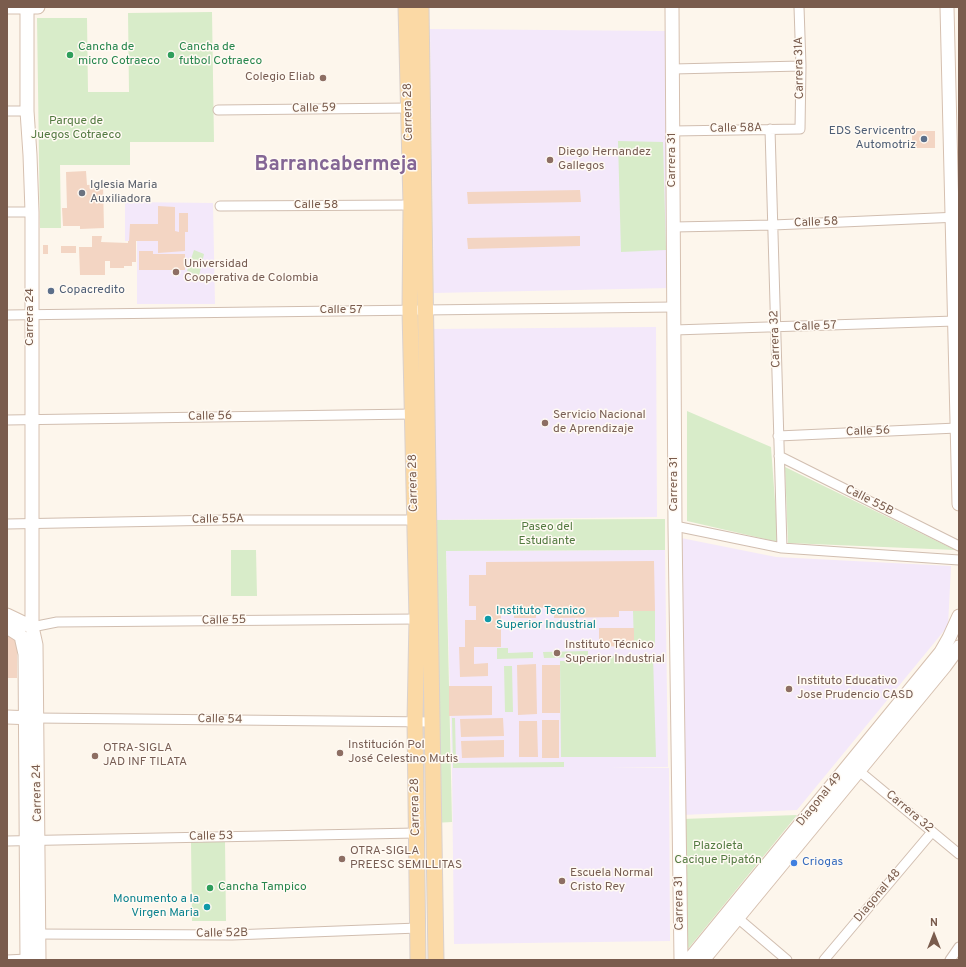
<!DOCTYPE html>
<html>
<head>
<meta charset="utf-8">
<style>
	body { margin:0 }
	#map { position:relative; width:966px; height:967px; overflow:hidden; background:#fdf6ec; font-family:Overpass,sans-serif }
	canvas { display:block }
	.frame { position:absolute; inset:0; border:8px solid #7a5c4d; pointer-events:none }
	.north { position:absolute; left:914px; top:915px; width:40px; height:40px; -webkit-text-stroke:3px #fffaf3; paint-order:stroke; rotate:0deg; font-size:11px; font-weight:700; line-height:16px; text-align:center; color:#7a5c4d }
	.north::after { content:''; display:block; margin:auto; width:14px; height:18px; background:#7a5c4d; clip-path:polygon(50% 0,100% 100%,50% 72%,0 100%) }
</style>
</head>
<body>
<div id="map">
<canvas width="966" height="967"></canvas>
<div class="frame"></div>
<div class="north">N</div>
</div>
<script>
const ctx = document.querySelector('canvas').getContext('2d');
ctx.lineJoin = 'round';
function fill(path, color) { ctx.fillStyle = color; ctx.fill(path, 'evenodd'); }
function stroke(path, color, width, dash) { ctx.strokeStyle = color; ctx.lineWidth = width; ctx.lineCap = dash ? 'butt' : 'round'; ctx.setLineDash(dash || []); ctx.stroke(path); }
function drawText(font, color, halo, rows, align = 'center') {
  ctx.font = font + ' Overpass,sans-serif'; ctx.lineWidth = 3; ctx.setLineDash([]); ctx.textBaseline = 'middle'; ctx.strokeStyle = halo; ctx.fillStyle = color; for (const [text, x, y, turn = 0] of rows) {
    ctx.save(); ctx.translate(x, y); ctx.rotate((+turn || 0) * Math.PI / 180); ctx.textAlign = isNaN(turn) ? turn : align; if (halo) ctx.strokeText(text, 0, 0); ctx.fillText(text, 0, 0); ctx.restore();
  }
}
fill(new Path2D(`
	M430,29L665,31L670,288L434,293Z
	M125,202L213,203L215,304H137V241H125Z
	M656,327L657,517L436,520L433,329Z
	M681,538L776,557L951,566L948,626L797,810L682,815Z
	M665,550L668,767L609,768H669L670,941L454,944L452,769L446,551Z`), '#f3e8fa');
fill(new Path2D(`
	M212,12L214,142H130V165H60L61,228H40L37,18H87L88,92H129L128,13Z
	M618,141L663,142L666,250L621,252Z
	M194,250L204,254L199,276L187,271Z
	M687,411L771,447L778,542L687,521Z
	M785,467L955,550L788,543Z
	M665,519V550L446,551L452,822L434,823L429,520Z
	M231,550H256L257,596H231Z
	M633,611H655V647H634Z
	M497,648H508V653L533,652V658L497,659Z
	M588,651V657L544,658L543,652Z
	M598,656H653L656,757H561L560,661H597Z
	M504,666H512L513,712H505Z
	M452,718H455L456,763L564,762V767L453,768Z
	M797,815L683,955L682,819Z
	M225,841L226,921H192L191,842Z`), '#d8ecc9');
fill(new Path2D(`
	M912,131H935V148H912Z
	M86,171L87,185L103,184L104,228L80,229V226H63L62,208H67L66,172Z
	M580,190L581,202L468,204L467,192Z
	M158,206L175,207V231L179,232V213H188V232H185V251L158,253V241H129L130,224H158Z
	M92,236H102L101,242L128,243V241H136V262H132V266H124V268H110V261H105V275H80L79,247H92Z
	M580,236V246L468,249L467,238Z
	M43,245H48V254H43Z
	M61,246H76V253H61Z
	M139,251H153V254H185V270H139Z
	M654,561L655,611H619V617L554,618V607L536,608V618H514V608H501V647H474V664L488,663V676L460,677L459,647H465V620H476V606H469V575H486V562Z
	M599,628H634V647L599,646Z
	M7,632L17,641V678H7Z
	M536,664L537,714L518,715L517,665Z
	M542,665H560V713H542Z
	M449,686H492V715L449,716Z
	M503,718L504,736L461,737L460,719Z
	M542,720H559V758H542Z
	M519,721H537L538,757H519Z
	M504,740V757L462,758L461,741Z`), '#f3d5c3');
const street = new Path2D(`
	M673,69L801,66
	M218,110L409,108
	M7,111H27
	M770,129L782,548
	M673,131L800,129L801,66L799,7
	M220,206L411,205
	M7,212H32
	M674,227L773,225L959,217
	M7,315L674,307
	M674,330L955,321
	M7,420L413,414
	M778,436L957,428
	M779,456L959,546
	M7,524L225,520H420
	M675,526L782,548L959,560
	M32,627L57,622L417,619
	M36,718L433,722
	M859,771L959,854
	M7,841L416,833
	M733,914L787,960
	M34,934L232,935L418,928
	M7,960L27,959
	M824,960L932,832
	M950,960L959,947`);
const secondary = new Path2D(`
	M7,7H38
	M27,7V111L30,155L32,212V627L36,645L39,960
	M672,7L675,526L681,960
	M947,7L959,504
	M7,615L32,627
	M7,627L21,636L25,654L27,960
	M7,717L33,718
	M689,960L941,652L949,638L959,616
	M703,960L945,666L959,647`);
const primary = new Path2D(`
	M406,7L411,205L410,310L417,619L415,721L418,960
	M421,7C424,325 432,642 436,960`);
stroke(street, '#d1beb0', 11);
stroke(secondary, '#d6c0b0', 15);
stroke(primary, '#dad1cd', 17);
stroke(street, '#fff', 9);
stroke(secondary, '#fff', 13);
stroke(primary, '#fbd9a5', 15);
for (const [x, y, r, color] of [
	[70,55,4,"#2e9e5b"],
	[171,55,4,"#2e9e5b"],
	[323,78,4,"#8d6e63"],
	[924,139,4,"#5c6f8a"],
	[550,160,4,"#8d6e63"],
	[82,193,4,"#6b7280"],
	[176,272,4,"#8d6e63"],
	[51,291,4,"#5c6f8a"],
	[545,423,4,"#8d6e63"],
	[488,619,4,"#0f9aa8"],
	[557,653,4,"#8d6e63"],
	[789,689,4,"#8d6e63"],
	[340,753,4,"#8d6e63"],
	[95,756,4,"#8d6e63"],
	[342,859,4,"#8d6e63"],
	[794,863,4,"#3f7fe0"],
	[562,881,4,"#8d6e63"],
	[210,888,4,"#2e9e5b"],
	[207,907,4,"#0f9aa8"]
]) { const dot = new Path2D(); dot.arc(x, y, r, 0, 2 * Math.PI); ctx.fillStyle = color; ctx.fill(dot); stroke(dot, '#fffaf3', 1.5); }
drawText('12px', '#27864d', '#fffaf3', [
	["Cancha de",78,48],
	["micro Cotraeco",78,62],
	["Cancha de",179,48],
	["futbol Cotraeco",179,62],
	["Cancha Tampico",218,888]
], 'left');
drawText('12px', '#7a5c4d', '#fffaf3', [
	["Carrera 31A",800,68,-91],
	["Calle 59",314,109,-1],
	["Carrera 28",409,112,-91],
	["Calle 58A",736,129,-1],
	["Carrera 31",673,160,-90],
	["Calle 58",316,206],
	["Calle 58",816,223,-2],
	["Calle 57",341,311],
	["Carrera 24",31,317,-90],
	["Calle 57",815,327,-2],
	["Carrera 32",776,339,-92],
	["Calle 56",210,417,-1],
	["Calle 56",868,432,-2],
	["Carrera 28",414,483,-91],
	["Carrera 31",675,484,-90],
	["Calle 55B",869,501,27],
	["Calle 55A",218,520,-1],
	["Calle 55",224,621,-1],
	["Calle 54",220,720,1],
	["Carrera 24",38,793,-91],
	["Diagonal 49",820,800,-51],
	["Carrera 28",416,807,-91],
	["Carrera 32",909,812,40],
	["Calle 53",211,837,-1],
	["Diagonal 48",878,896,-50],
	["Carrera 31",680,903,-91],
	["Calle 52B",222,934,-1]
]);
drawText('12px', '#785e54', '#fffaf3', [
	["Colegio Eliab",315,78,"right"],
	["Diego Hernandez",558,153],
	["Gallegos",558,167],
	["Universidad",184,265],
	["Cooperativa de Colombia",184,279],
	["Servicio Nacional",553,416],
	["de Aprendizaje",553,430],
	["Instituto Técnico",565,646],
	["Superior Industrial",565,660],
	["Instituto Educativo",797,682],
	["Jose Prudencio CASD",797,696],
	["Institución Pol",348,746],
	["José Celestino Mutis",348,760],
	["OTRA-SIGLA",103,749],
	["JAD INF TILATA",103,763],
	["OTRA-SIGLA",350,852],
	["PREESC SEMILLITAS",350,866],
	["Escuela Normal",570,874],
	["Cristo Rey",570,888]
], 'left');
drawText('12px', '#537a41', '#fffaf3', [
	["Parque de",76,122],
	["Juegos Cotraeco",76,136],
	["Paseo del",547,528],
	["Estudiante",547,542],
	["Plazoleta",718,847],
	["Cacique Pipatón",718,861]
]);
drawText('12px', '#4e5e75', '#fffaf3', [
	["EDS Servicentro",916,132],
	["Automotriz",916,146],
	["Copacredito",59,291,"left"]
], 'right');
drawText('12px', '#5b616d', '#fffaf3', [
	["Iglesia Maria",90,186],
	["Auxiliadora",90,200]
], 'left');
drawText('12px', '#0d838f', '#fffaf3', [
	["Instituto Tecnico",496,612],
	["Superior Industrial",496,626],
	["Monumento a la",199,900,"right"],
	["Virgen Maria",199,914,"right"]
], 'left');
drawText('12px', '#366cbe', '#fffaf3', [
	["Criogas",802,863]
], 'left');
drawText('bold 20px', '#846695', '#fffaf3', [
	["Barrancabermeja",336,166]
]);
</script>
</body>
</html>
